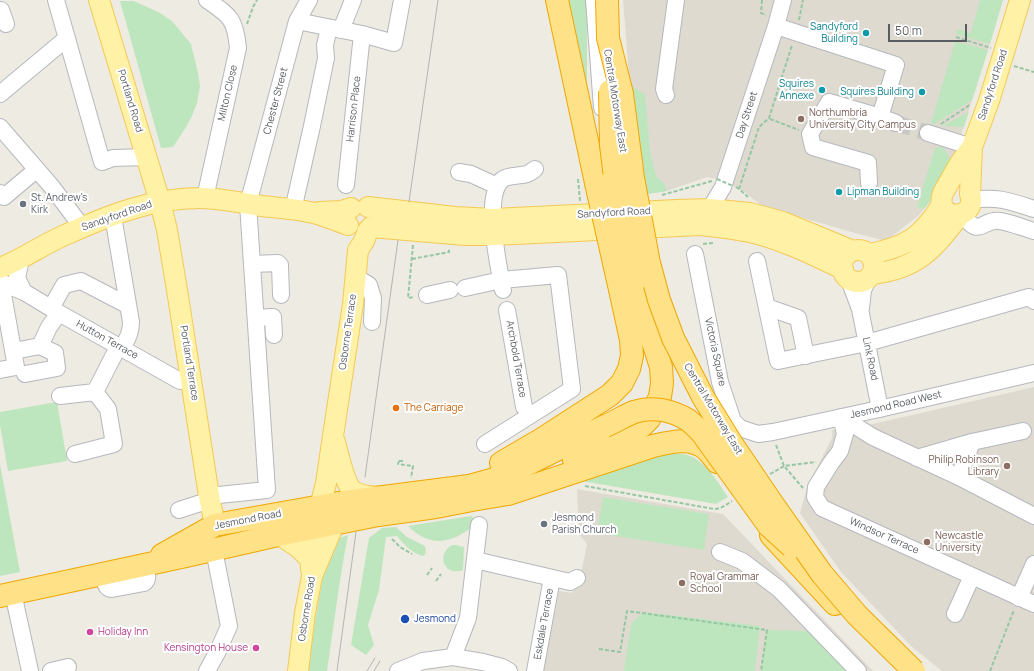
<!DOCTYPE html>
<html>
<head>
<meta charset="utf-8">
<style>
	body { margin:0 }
	#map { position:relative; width:1034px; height:671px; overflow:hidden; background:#eeebe2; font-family:Manrope,sans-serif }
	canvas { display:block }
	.scale { position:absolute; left:888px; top:24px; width:79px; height:18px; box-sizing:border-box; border:2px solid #5a5e63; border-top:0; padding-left:5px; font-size:12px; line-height:14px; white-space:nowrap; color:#5a5e63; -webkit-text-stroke:3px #fff; paint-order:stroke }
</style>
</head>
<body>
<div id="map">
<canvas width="1034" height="671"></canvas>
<div class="scale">50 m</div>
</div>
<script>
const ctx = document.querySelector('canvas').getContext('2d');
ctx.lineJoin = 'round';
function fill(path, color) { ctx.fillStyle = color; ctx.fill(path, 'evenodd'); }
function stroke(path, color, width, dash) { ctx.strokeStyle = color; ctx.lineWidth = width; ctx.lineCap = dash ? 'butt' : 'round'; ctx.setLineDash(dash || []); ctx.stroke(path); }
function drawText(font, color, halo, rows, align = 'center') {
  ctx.font = font + ' Manrope,sans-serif'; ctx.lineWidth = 4; ctx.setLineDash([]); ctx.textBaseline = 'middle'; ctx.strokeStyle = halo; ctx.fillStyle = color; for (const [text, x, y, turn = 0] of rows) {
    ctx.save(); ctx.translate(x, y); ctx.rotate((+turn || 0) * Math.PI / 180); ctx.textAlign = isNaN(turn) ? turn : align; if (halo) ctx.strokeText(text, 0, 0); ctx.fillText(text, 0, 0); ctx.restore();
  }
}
fill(new Path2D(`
	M623,0H1003L988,50L956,151L929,203L918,216L886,241L855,233L762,206L742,190L717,179L707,177L667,191L647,194L629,76Z
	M1034,387V671H942L911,646L841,572L800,513L808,485L832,438V430L864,426Z
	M577,489L723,514L873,671H543L559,591L572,593L578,575L582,569L587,544L579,534Z`), '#dedad0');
fill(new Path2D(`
	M567,0H587V84L580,70Z
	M980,0H1003L990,44L956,34L958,29L971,33Z
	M120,1H134L160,13L172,21L191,44L198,73L200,86L197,103L192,116L186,127L173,147L161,148Z
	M955,41L988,50L972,100L933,125L931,124Z
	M631,86L645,94L650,151L656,176L665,185L667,191L647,194Z
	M969,112L964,127L942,126Z
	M939,147L944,148L950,159L929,203L924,209L917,207L935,148Z
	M57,402L67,461L8,471L0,425V412Z
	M666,454C671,454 677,453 682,454C703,456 717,481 728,497L716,504L570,479Z
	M0,464L20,572L0,576Z
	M603,497L709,514L704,550L597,533Z
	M471,516L474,518L475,525C452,543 431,549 408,526Z
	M396,527L407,537L425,546L426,552L424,556C414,555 403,544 397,536L386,537L379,590L368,625L374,645L366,655L351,645L369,538L382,528Z
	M348,535C339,580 334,626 327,671H308L314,628L323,575L334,545L340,538Z
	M452,545H456L464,547L463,570C445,577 435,555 452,545Z
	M643,612L760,626L755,671H624L631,624Z
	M767,630L807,631L848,671H761Z`), '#bee6be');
stroke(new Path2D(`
	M896,123L928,133`), '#c9c8c2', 16, [16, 8]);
const minor = new Path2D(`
	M56,0L102,162L113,158L147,157
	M594,0L602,108
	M0,11L1,10L6,24
	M297,21L362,34L394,43L402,0
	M776,26L896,65L880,117L829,102L810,134L813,147L868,163L869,183
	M341,30L353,0
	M0,94L67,38
	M666,95L664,89L676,0
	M880,117L896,123
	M0,127L52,187L82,227
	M928,133L972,147
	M459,172L471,174L497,186
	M346,185L362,34
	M0,193L4,197L36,170
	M205,198L238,48C235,18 230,16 207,0
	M971,200C997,196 1010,201 1034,209
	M293,210L312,126L326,58L325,45L329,28
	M963,214C979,240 982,218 1000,221C1012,223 1023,228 1034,231
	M113,216L131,322C131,333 127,339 122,349
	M705,217L723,187L776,26L783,0
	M695,254L720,382L733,421L740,428L758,434L773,432L888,407L1034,373
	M21,259L17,278L24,292
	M757,261L778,361L867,343L1029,297L1034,301
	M252,264L278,263L280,265L281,295
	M356,277L369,285L373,298L372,322
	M848,277L860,309L880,409
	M0,282L24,292L59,313L180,381L191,379
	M465,288L501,280L558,275L572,389L485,444
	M503,290C499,267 482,195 503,179C509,175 520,176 527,174C530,173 532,171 535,169
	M427,295L450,290
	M767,307L798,318L806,356
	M51,308L64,285L81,281L127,305
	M861,308L863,290L869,278
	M507,310L524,407
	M256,318L271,317H273L274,335
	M40,346L49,327L59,313
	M19,350L40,346L55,353L57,368L25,374
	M0,370L16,367L1,283
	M95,392L118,347
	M60,396L95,392L108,409L114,444L75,454
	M841,417L845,434L840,451L831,463L816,487L815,497L822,508L1034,604
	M841,417L873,437L959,477L1034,516
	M917,458L972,442
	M959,477L972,442L1023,431
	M209,496L267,490L248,204L297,21L309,0
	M179,510L210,500
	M720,552L742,561L779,589L858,671
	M475,560L570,582L577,578
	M103,573C105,579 104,589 112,589L144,583C150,579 146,571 145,564
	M13,593L30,671
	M1019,598L1034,564
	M955,614L972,576
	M453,657L468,618L479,525
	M51,671L68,667
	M207,671L218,651L229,626L214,550
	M398,671L423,661L453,657L483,662L502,667L509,671
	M535,671L552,578`);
const major = new Path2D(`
	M99,0L160,202L167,230L177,290L209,496L215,525
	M972,147L970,194C978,222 933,221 943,193L960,163L972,147L989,101L1020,0
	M368,207L455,217L493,219L677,210L710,209L729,211L750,213L783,222L853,251
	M319,212L341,211L351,208
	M371,227L465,235H494L700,225C720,227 739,229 758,234C788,242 815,256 843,269
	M842 266a16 16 0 1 1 32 0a16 16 0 1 1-32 0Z
	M869,254C907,247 921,237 942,205
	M0,268C23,259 42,245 65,235C107,216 152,198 199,198C220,198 241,203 262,206C279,208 298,209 314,213C325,216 337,221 348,225
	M872,274C918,269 933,249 960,215
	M335,442C338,453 345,485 353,491C361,496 369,496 377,497
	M280,535L299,548L310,559
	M312,576L310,559L315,527L326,483L333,436L353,304L358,250L364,241L368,230
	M298,671L305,613L312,576L334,524L335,511`);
const highway = new Path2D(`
	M557,0L596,183
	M574,460L631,433L642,426L649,419L660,397L662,383L661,367L634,282
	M501,463L542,439L610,395L622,383L629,369L632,356L631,340L621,294
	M771,535L835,604
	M162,555L215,525L344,502L469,486L494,479L530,463L605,426
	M0,596L186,556L278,535L378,515L436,507L472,500L508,494L653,446C670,442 692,436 707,450C711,454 714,458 717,462`);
stroke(minor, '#b5b8bd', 18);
stroke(major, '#f5c954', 22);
stroke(highway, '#f0a700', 24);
stroke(new Path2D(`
	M762,0L761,13L766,15
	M799,20L803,0
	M247,24L253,7L257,0
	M956,37L991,48
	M1014,66L1034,72
	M770,119L799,130
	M941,124L971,104
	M578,179L580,201
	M736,187L739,189L748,197
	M739,189L759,127L769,118L792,45
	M662,195L712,181
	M703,244L713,243
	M413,245L408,298L414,297
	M412,259L449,252V249
	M776,445L784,466L803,488
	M399,461L398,464L413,466L411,478
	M399,461H405
	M770,474L784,466L816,462
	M585,486L714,509C721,509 726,505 732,501
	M392,539L400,547L412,554
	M427,575L432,568
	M436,581L441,574
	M599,649L620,652L627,611L767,630L761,671
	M990,671L1014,610`), '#96c7a4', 2, [4, 2]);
stroke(minor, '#fff', 16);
stroke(major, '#fff1a6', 20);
stroke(highway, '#ffe288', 22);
stroke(new Path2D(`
	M409,202L438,0
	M365,477L398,240
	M337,671L356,532
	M367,671L375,658
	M374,671L380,661`), '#b3b4b4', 1);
const highwayBridge = new Path2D(`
	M607,0L608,38L622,94L633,178L649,263L659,300L673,338L703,397L732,444L772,503L822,574L857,615L914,671
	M610,91L611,145L615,178L634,282
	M596,183L621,294
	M605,426C615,422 624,416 634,412C652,406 672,410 688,420C693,424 698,429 702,433L769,526L792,547`);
stroke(highwayBridge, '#f0a700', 24, []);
stroke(new Path2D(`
	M717,179L733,186`), '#96c7a4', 2, [4, 2]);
stroke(highwayBridge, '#ffe288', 22);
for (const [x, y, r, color] of [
	[866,33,4,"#0f9aa8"],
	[822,90,4,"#0f9aa8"],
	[922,92,4,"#0f9aa8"],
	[801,119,4,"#8d6e63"],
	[839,192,4,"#0f9aa8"],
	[23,204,4,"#6b7280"],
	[396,408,4,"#e8710a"],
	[1007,466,4,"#8d6e63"],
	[544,524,4,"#6b7280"],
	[927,542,4,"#8d6e63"],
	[682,583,4,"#8d6e63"],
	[405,619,5,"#1a4fb4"],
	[90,632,4,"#d1479c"],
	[256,648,4,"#d1479c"]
]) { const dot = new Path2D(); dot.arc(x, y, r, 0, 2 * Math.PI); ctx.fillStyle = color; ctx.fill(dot); stroke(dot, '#fff', 1.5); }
drawText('10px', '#0d838f', '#fff', [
	["Sandyford",858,27],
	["Building",858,39],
	["Squires",814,84],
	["Annexe",814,96],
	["Squires Building",914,92],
	["Lipman Building",847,192,"left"]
], 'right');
drawText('10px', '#5a5e63', '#fff', [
	["Sandyford Road",993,85,-72],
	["Milton Close",228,93,-77],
	["Portland Road",130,101,73],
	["Chester Street",276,101,-75],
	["Central Motorway East",615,101,81],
	["Harrison Place",354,109,-84],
	["Day Street",747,115,-72],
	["Sandyford Road",614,213,-3],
	["Sandyford Road",117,216,-19],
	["Osborne Terrace",348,332,-82],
	["Hutton Terrace",107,340,29],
	["Victoria Square",715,352,78],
	["Archbold Terrace",516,359,80],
	["Link Road",870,359,78],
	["Portland Terrace",189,363,81],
	["Jesmond Road West",896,405,-13],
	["Central Motorway East",713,409,59],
	["Jesmond Road",248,520,-11],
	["Windsor Terrace",884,536,24],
	["Osborne Road",307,609,-81],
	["Eskdale Terrace",544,624,-80]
]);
drawText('10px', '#785e54', '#fff', [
	["Northumbria",809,113],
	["University City Campus",809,125],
	["Philip Robinson",999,460,"right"],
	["Library",999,472,"right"],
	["Newcastle",935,536],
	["University",935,548],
	["Royal Grammar",690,577],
	["School",690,589]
], 'left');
drawText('10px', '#5b616d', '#fff', [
	["St. Andrew's",31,198],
	["Kirk",31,210],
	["Jesmond",552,518],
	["Parish Church",552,530]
], 'left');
drawText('10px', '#c56008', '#fff', [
	["The Carriage",404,408]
], 'left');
drawText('10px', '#164399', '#fff', [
	["Jesmond",414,619]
], 'left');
drawText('10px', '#b23c85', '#fff', [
	["Holiday Inn",98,632],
	["Kensington House",248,648,"right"]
], 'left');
</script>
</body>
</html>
